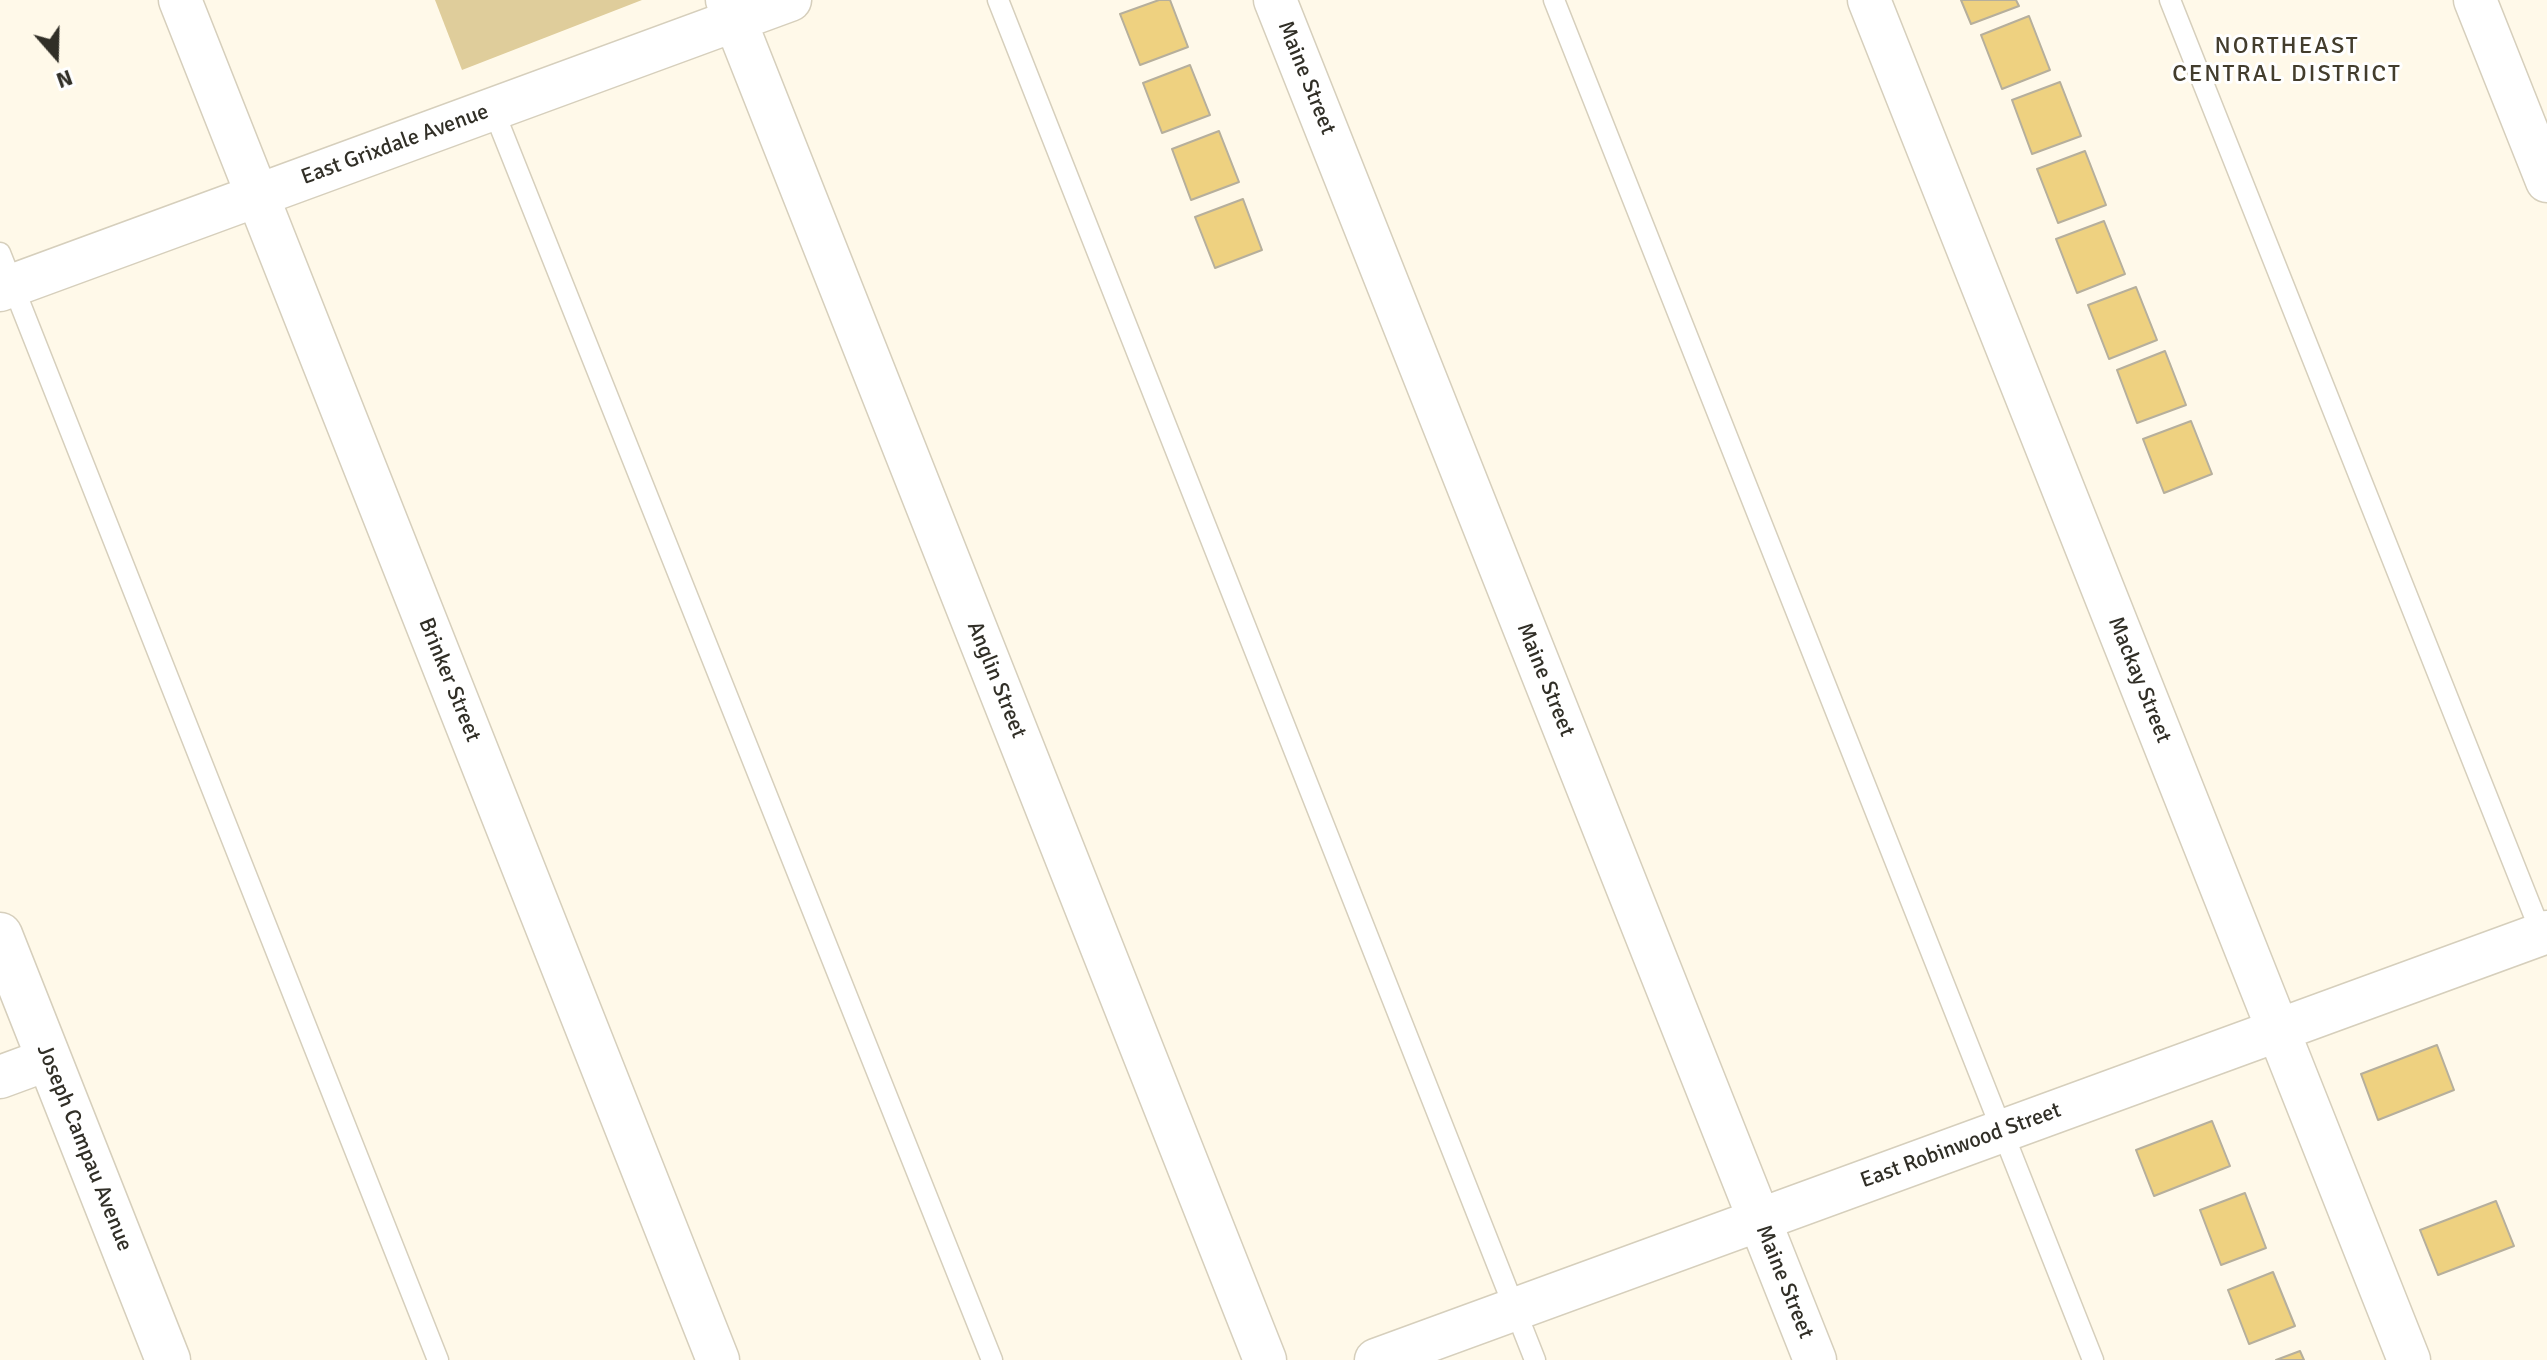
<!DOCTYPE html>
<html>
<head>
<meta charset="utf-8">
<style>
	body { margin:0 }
	#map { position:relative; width:2547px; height:1360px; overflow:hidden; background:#fff9e9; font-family:Signika,sans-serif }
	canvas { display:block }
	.north { position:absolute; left:16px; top:16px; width:80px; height:80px; -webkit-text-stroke:6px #fff; paint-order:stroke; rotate:160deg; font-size:22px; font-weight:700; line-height:32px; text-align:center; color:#312f27 }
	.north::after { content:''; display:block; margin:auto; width:28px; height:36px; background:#312f27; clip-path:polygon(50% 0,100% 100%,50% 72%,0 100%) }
</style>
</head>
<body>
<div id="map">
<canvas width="2547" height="1360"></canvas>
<div class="north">N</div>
</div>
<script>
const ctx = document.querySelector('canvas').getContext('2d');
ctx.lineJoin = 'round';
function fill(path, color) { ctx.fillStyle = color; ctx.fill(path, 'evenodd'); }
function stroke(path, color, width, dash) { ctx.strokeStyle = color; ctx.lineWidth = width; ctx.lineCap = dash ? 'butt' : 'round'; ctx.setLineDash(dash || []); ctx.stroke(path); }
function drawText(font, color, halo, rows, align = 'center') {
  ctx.font = font + ' Signika,sans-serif'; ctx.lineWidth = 6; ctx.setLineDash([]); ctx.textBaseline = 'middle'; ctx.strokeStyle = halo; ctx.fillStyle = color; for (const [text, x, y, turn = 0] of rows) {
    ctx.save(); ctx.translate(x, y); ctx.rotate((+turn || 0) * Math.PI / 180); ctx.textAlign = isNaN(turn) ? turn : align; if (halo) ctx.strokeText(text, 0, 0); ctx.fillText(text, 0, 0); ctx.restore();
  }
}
fill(new Path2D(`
	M435,0H642L462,70Z`), '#dfcd9b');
const building = new Path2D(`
	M1159,0H1170L1188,47L1140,65L1120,14Z
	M1961,0H2016L2019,6L1971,24Z
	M2029,16L2050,70L2002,89L1981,35Z
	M1190,65L1210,115L1162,133L1143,83Z
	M2060,82L2081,136L2032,154L2012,100Z
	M1219,131L1239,182L1191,200L1172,149Z
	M2085,151L2106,205L2058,223L2037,169Z
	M1243,199L1262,250L1215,268L1195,217Z
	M2104,221L2125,274L2077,293L2056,239Z
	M2136,287L2157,340L2109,359L2088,305Z
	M2165,351L2186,405L2137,423L2117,370Z
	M2191,421L2212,474L2164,493L2143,439Z
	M2437,1045L2454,1090L2378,1120L2361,1074Z
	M2212,1121L2230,1166L2154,1196L2136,1150Z
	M2245,1193L2266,1248L2221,1265L2200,1210Z
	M2496,1201L2514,1246L2438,1275L2420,1230Z
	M2273,1272L2295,1326L2249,1344L2228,1290Z
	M2300,1351L2304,1360H2276Z`);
fill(building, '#eed180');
stroke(building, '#b6af9c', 2);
const lane = new Path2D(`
	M998,0L1535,1360
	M1554,0L2093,1360
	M2170,0L2544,940
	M493,109L992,1360
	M0,253L438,1360`);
const street = new Path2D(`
	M180,0L718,1360
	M727,0L1265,1360
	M1275,0L1815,1360
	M1869,0L2409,1360
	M2475,0L2547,181
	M0,290L790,0
	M0,1077L49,1059
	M1376,1360L2547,932`);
const secondary = new Path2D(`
	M0,935L168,1360`);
stroke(lane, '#d6cfbc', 23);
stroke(street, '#d6cfbc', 45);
stroke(secondary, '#d6cfbc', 47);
stroke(lane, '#fff', 20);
stroke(street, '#fff', 42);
stroke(secondary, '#fff', 44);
drawText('22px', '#312f27', '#fff', [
	["Maine Street",1306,78,68],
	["East Grixdale Avenue",395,145,-20],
	["Brinker Street",449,680,68],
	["Anglin Street",996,680,68],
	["Maine Street",1545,680,68],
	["Mackay Street",2139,680,68],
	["East Robinwood Street",1961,1146,-20],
	["Joseph Campau Avenue",84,1148,68],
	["Maine Street",1784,1282,68]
]);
ctx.letterSpacing = '2px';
drawText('24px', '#433d2d', '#fff', [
	["NORTHEAST",2287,47],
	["CENTRAL DISTRICT",2287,75]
]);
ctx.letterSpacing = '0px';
</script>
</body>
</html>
